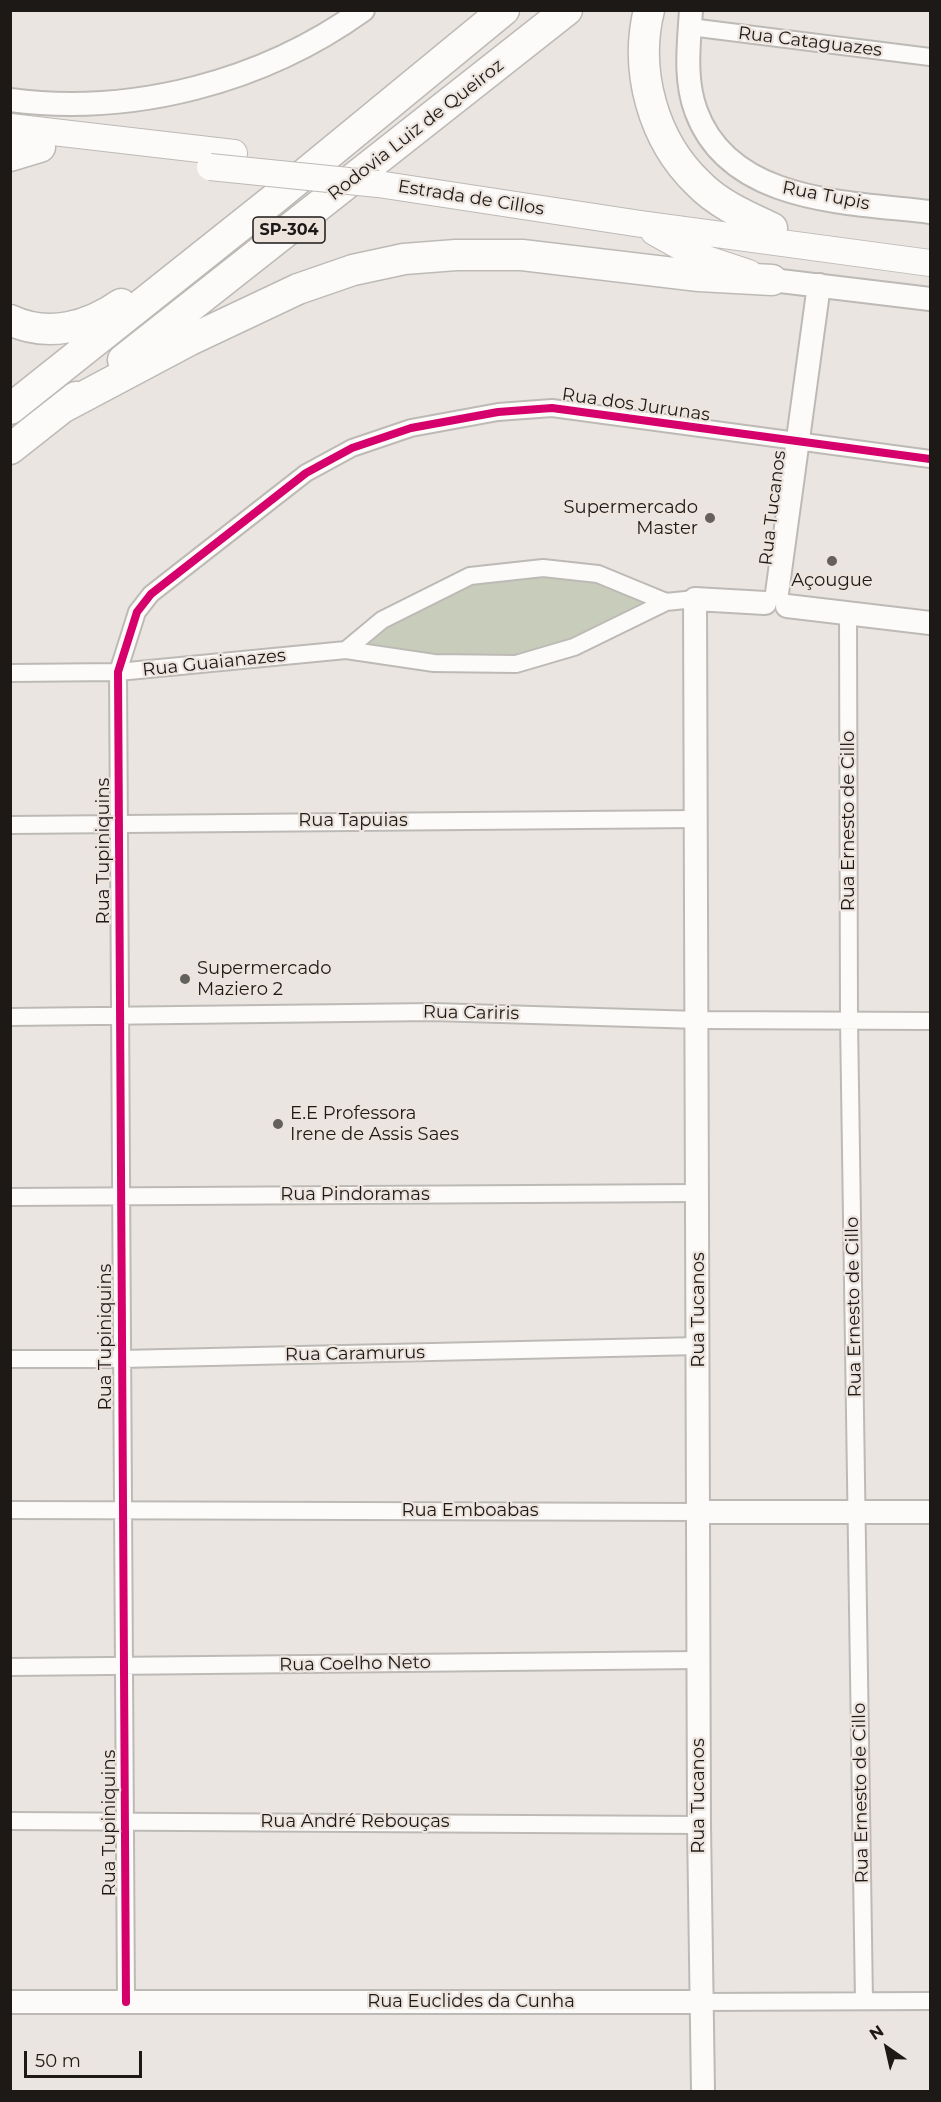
<!DOCTYPE html>
<html>
<head>
<meta charset="utf-8">
<style>
	body { margin:0 }
	#map { position:relative; width:941px; height:2102px; overflow:hidden; background:#eae5e0; font-family:Montserrat,sans-serif }
	canvas { display:block }
	.frame { position:absolute; inset:0; border:12px solid #1c1917; pointer-events:none }
	.north { position:absolute; left:857px; top:2018px; width:60px; height:60px; -webkit-text-stroke:4px #ede4dd; paint-order:stroke; rotate:326deg; font-size:16px; font-weight:700; line-height:24px; text-align:center; color:#1c1917 }
	.north::after { content:''; display:block; margin:auto; width:21px; height:27px; background:#1c1917; clip-path:polygon(50% 0,100% 100%,50% 72%,0 100%) }
	.scale { position:absolute; left:24px; top:2051px; width:118px; height:27px; box-sizing:border-box; border:3px solid #1c1917; border-top:0; padding-left:8px; font-size:18px; line-height:21px; white-space:nowrap; color:#1c1917; -webkit-text-stroke:4px #ede4dd; paint-order:stroke }
</style>
</head>
<body>
<div id="map">
<canvas width="941" height="2102"></canvas>
<div class="frame"></div>
<div class="north">N</div>
<div class="scale">50 m</div>
</div>
<script>
const ctx = document.querySelector('canvas').getContext('2d');
ctx.lineJoin = 'round';
function fill(path, color) { ctx.fillStyle = color; ctx.fill(path, 'evenodd'); }
function stroke(path, color, width, dash) { ctx.strokeStyle = color; ctx.lineWidth = width; ctx.lineCap = dash ? 'butt' : 'round'; ctx.setLineDash(dash || []); ctx.stroke(path); }
function drawText(font, color, halo, rows, align = 'center') {
  ctx.font = font + ' Montserrat,sans-serif'; ctx.lineWidth = 4.5; ctx.setLineDash([]); ctx.textBaseline = 'middle'; ctx.strokeStyle = halo; ctx.fillStyle = color; for (const [text, x, y, turn = 0] of rows) {
    ctx.save(); ctx.translate(x, y); ctx.rotate((+turn || 0) * Math.PI / 180); ctx.textAlign = isNaN(turn) ? turn : align; if (halo) ctx.strokeText(text, 0, 0); ctx.fillText(text, 0, 0); ctx.restore();
  }
}
fill(new Path2D(`
	M598,574L666,602L516,664L346,650L470,576Z`), '#c8cdbb');
const street = new Path2D(`
	M690,27L930,57
	M848,613L849,1021L864,2001
	M346,650L382,620L470,576L543,568L598,574L666,602
	M10,673L118,672L346,650L434,663L516,664L574,647L666,602L695,599
	M10,825L696,819
	M10,1017L434,1012L698,1020L930,1021
	M10,1197L699,1193
	M10,1359H121L699,1346
	M10,1510L699,1512
	M10,1667L699,1660
	M10,1821L699,1825
	M126,2002L118,672L137,612L151,594L306,473L352,448L411,428L498,412L552,408L930,459
	M702,2002L930,2001`);
const secondary = new Path2D(`
	M691,10C689,43 684,79 696,111C730,204 849,202 930,212
	M10,100C133,116 263,82 363,10
	M772,280L930,299
	M777,593L819,285
	M787,606L930,623
	M699,1512H930
	M10,2002H702
	M703,2092L699,1825L695,599L765,603`);
const primary = new Path2D(`
	M10,127L234,153
	M378,184L641,224L930,263
	M654,232L695,255L749,273`);
const highway = new Path2D(`
	M649,10C634,71 653,140 698,183C718,204 746,216 772,228
	M10,156L40,147
	M10,320C48,338 88,327 121,304
	M123,360L567,10
	M62,408L190,340L298,289L353,270L404,259L456,255H522L699,276L772,280
	M10,409L274,199L504,10
	M10,449L76,397`);
stroke(street, '#bdbab6', 20);
stroke(secondary, '#bdbab6', 26);
stroke(primary, '#bdbab6', 28);
stroke(highway, '#bdbab6', 33);
stroke(street, '#fcfbfa', 16);
stroke(secondary, '#fcfbfa', 22);
stroke(primary, '#fcfbfa', 26);
stroke(highway, '#fcfbfa', 30);
const primaryBridge = new Path2D(`
	M210,167L378,184`);
stroke(primaryBridge, '#bdbab6', 28, []);
stroke(primaryBridge, '#fcfbfa', 26);
stroke(new Path2D(`
	M126,2002L118,672L137,612L151,594L306,473L352,448L411,428L498,412L552,408L930,459`), '#d6006c', 8);
for (const [x, y, r, color] of [
	[710,518,6,"#64605d"],
	[832,561,6,"#64605d"],
	[185,979,6,"#64605d"],
	[278,1124,6,"#64605d"]
]) { const dot = new Path2D(); dot.arc(x, y, r, 0, 2 * Math.PI); ctx.fillStyle = color; ctx.fill(dot); stroke(dot, '#ede4dd', 2); }
for (const [x, y, w] of [
	[289,230,72]
]) { const box = new Path2D(); box.roundRect(x - w / 2, y - 13, w, 26, 4.5); ctx.fillStyle = '#ede4dd'; ctx.fill(box); stroke(box, '#1c1917', 1.5); }
drawText('bold 16px', '#1c1917', null, [
	["SP-304",289,230]
]);
drawText('18px', '#1c1917', '#ede4dd', [
	["Rua Cataguazes",810,42,7],
	["Rodovia Luiz de Queiroz",416,130,-38],
	["Rua Tupis",826,196,11],
	["Estrada de Cillos",471,198,9],
	["Rua dos Jurunas",636,405,8],
	["Rua Tucanos",773,508,-83],
	["Rua Guaianazes",214,663,-6],
	["Rua Tapuias",353,821],
	["Rua Ernesto de Cillo",849,821,-90],
	["Rua Tupiniquins",104,851,-90],
	["Rua Cariris",471,1013,1],
	["Rua Pindoramas",355,1195],
	["Rua Ernesto de Cillo",854,1307,-91],
	["Rua Tucanos",699,1310,-90],
	["Rua Tupiniquins",106,1337,-90],
	["Rua Caramurus",355,1354,-1],
	["Rua Emboabas",470,1511],
	["Rua Coelho Neto",355,1664,-1],
	["Rua Ernesto de Cillo",861,1793,-91],
	["Rua Tucanos",699,1796,-90],
	["Rua André Rebouças",355,1822],
	["Rua Tupiniquins",110,1823,-90],
	["Rua Euclides da Cunha",471,2002]
]);
drawText('18px', '#1c1917', '#ede4dd', [
	["Supermercado",698,508,"right"],
	["Master",698,529,"right"],
	["Açougue",832,581,"center"],
	["Supermercado",197,969],
	["Maziero 2",197,990],
	["E.E Professora",290,1114],
	["Irene de Assis Saes",290,1135]
], 'left');
</script>
</body>
</html>
